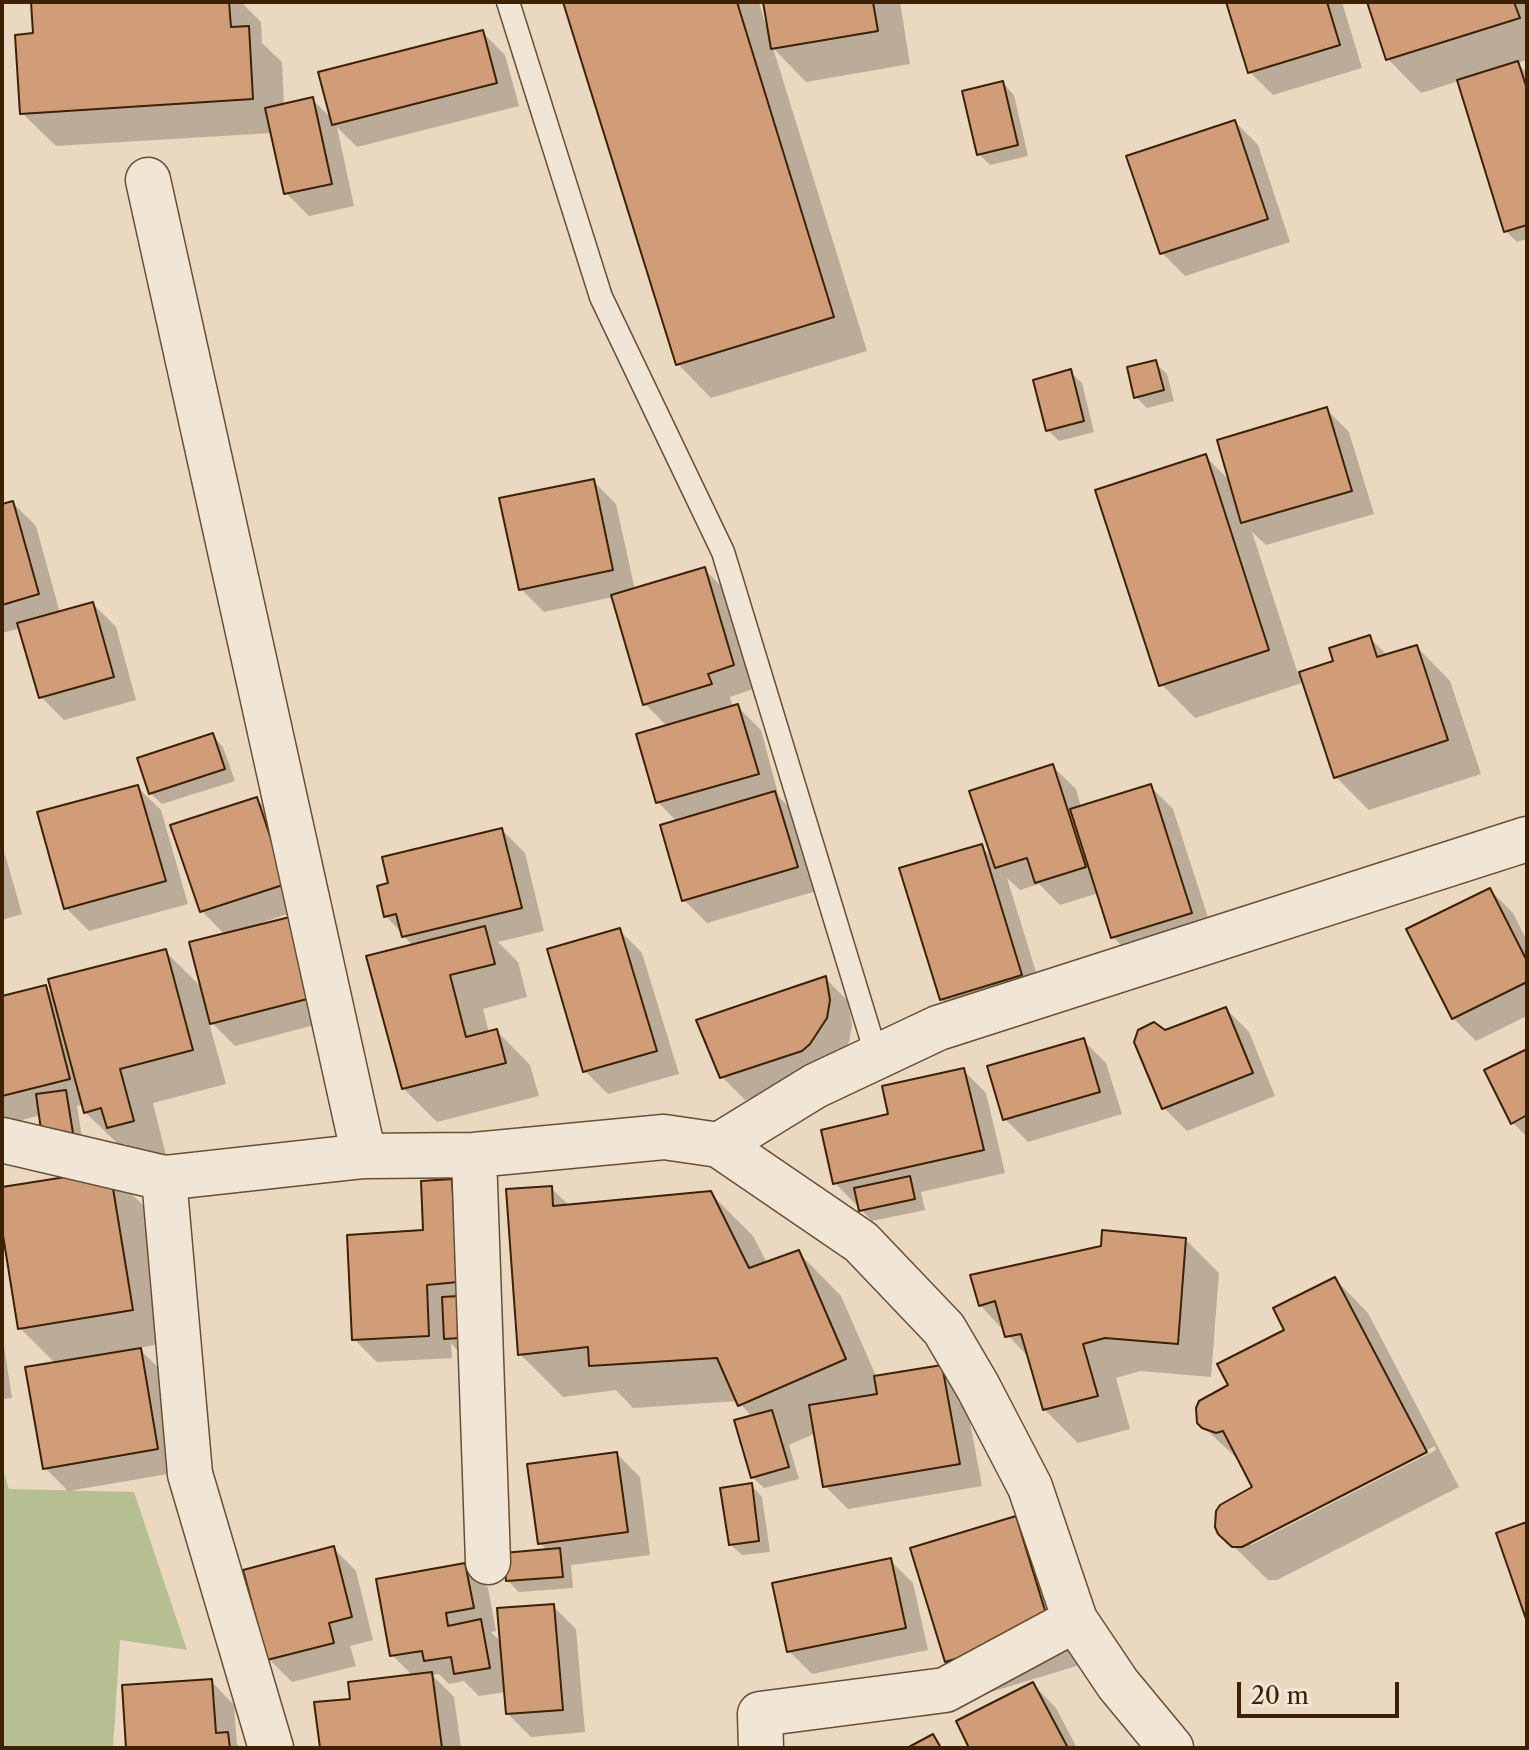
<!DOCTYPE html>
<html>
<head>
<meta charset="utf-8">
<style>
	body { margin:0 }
	#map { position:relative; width:1529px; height:1750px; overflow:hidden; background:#ead8c0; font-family:"Libre Caslon Text",serif }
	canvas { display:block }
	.frame { position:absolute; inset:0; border:4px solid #3c2105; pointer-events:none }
	.scale { position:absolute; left:1237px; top:1682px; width:162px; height:36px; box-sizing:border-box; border:4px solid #3c2105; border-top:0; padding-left:10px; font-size:24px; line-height:28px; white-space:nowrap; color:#3c2105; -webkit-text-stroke:6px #f1e6d6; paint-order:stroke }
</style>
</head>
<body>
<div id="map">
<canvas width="1529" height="1750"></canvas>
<div class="frame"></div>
<div class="scale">20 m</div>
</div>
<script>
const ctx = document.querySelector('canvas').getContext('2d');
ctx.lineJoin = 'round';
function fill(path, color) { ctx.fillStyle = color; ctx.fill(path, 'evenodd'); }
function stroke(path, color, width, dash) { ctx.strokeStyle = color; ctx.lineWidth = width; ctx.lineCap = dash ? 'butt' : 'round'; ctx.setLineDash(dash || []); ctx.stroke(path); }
fill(new Path2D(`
	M2,1467L9,1489L134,1492L187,1650L120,1640L113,1748H2Z`), '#b6bf92');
fill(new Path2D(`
	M33,2H241L261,22L262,43L282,62L284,106L313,100L333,120L482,32L505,55L519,106L357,147L337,127L354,206L309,216L286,193L272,133L56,146L22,113L35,35Z
	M565,2H759L766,26L769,25L765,2H900L910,64L806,82L773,48L867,351L711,398L678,364Z
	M1228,2H1342L1362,68L1273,95L1250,72Z
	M1369,2H1527V60L1517,63L1527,73V239L1517,242L1506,231L1459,81L1421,93L1388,59Z
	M1003,83L1014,95L1028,156L990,165L979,154Z
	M1235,122L1258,145L1290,242L1185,276L1162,253Z
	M1155,363L1167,374L1174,401L1147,408L1136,397Z
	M1070,372L1082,383L1094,432L1059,441L1048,430Z
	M1326,409L1349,432L1374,514L1266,545L1252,532L1298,674L1335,662L1370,638L1388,656L1417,647L1450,681L1481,774L1369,810L1335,776L1305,682L1195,718L1161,684L1205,456L1231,482Z
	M593,481L616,504L635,590L704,569L727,592L756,688L730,697L733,708L737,706L761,730L779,797L798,816L820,890L707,923L684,900L677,822L658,802L638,735L668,727L645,704L613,597L544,612L521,589Z
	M13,503L36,526L60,613L93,604L116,627L136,700L64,720L41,697L21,628L2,633V506Z
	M212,735L223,747L235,781L162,804L150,793Z
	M1052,766L1076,789L1081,807L1150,786L1173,809L1214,936L1136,960L1113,937L1099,893L1060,905L1039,884L1020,890L1007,878L1044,998L965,1022L941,999L981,846L994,859Z
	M137,787L161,810L188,904L89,931L66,908Z
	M256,799L280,822L308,907L261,923L262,926L341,1018L235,1046L208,1019L226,1084L153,1103L166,1155L142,1161L126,1144L119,1145L85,1112L83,1104L77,1106L83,1144L41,1115L7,1124L2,1118V998L45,987L55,998L165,951L203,989L225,935L202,911Z
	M502,830L525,853L544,931L498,942L518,962L527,997L483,1009L489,1033L497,1031L530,1065L539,1096L437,1122L403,1088L413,946L386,916L391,885Z
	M2,844L22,914L2,920Z
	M1490,890L1513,913L1527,941V1016L1476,1041L1453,1018Z
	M619,930L642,953L679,1074L608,1094L585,1071Z
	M825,978L848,1001L852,1025L849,1042L840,1058L825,1074L745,1100L722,1077Z
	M1226,1009L1249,1032L1275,1096L1187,1131L1164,1108L1136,1042Z
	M1083,1040L1106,1063L1122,1114L1028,1142L1005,1119Z
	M1527,1051V1137L1512,1122Z
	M963,1070L986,1093L1005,1173L921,1192L925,1210L872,1221L835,1183L891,1116Z
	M109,1172L143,1205L166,1343L138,1348L164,1373L180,1472L68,1491L45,1468L56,1364L20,1328L2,1217V1189Z
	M452,1181L475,1204L488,1348L457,1350L451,1343L452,1358L377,1362L354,1339L425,1232Z
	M551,1188L570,1206L710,1193L753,1236L767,1263L799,1253L841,1296L877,1378L941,1367L964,1390L982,1486L848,1509L825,1486L816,1433L789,1445L799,1479L764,1488L752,1477V1417L738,1401L633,1408L616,1390L563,1397L520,1354Z
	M1185,1239L1219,1273L1211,1377L1140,1371L1116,1378L1130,1429L1078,1443L1044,1409L1031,1360L980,1305Z
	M1335,1279L1368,1313L1459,1487L1277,1580H1268L1220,1533L1255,1488L1242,1463L1199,1423L1231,1386ZM1435,1446L1436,1450L1251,1545V1541Z
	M2,1333L12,1398L2,1399Z
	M617,1454L640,1477L650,1555L571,1565L573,1588L519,1592L507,1580L548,1551L540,1543Z
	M751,1485L762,1497L770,1552L742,1555L730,1544Z
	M1015,1518L1049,1552L1083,1664L981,1695L947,1661Z
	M333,1548L356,1571L373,1640L350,1646L356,1666L292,1682L269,1659Z
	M890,1560L913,1583L928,1650L812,1674L789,1651Z
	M465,1565L488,1588L496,1631L491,1632L502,1643L553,1606L576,1629L585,1732L531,1737L508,1714L506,1692L479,1696L464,1681L449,1684L439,1674L432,1675L454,1697L461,1748H322L352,1700L413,1676L392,1655Z
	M211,1681L234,1705L237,1744L241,1748H128Z
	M1033,1684L1056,1708L1077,1748H972Z`), '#0003');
const building = new Path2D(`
	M31,2H229L231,27L249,26L253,99L20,114L15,35L33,33Z
	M563,2H737L834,317L676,365Z
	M763,2H873L878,31L771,49Z
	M1226,2H1327L1340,45L1248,73Z
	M1367,2H1514L1520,18L1386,60Z
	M483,30L497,83L332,125L318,72Z
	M1518,61L1527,89V225L1504,232L1457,80Z
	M1003,81L1018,145L977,155L962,91Z
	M313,97L332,184L284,194L265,108Z
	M1235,120L1268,219L1160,254L1126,156Z
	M1156,360L1164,390L1134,398L1127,367Z
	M1071,369L1084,421L1046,431L1033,380Z
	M1327,407L1352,491L1241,523L1217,440Z
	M1206,454L1269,650L1159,686L1095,490Z
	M594,479L613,570L519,590L499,498Z
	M13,501L39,594L2,605V504Z
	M705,567L734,665L708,674L712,684L643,705L611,595Z
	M93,602L114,677L39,698L17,623Z
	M1370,635L1377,657L1417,645L1448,740L1334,778L1299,672L1333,661L1329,648Z
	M738,704L759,774L656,803L636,734Z
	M213,733L225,769L149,794L137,758Z
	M1053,764L1086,867L1035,883L1027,858L995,868L969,791Z
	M1151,784L1192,913L1111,938L1070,809Z
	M138,785L166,881L64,909L37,812Z
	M775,791L798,867L682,901L660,825Z
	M257,797L286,884L200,912L170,825Z
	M502,828L522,908L402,937L396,914L384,917L377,886L388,883L382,857Z
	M982,844L1022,975L940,1000L899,868Z
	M1490,888L1527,961V982L1452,1019L1406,929Z
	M298,915L319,996L210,1024L189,942Z
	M485,926L495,964L450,975L466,1037L497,1029L506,1063L402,1089L366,956Z
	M620,928L657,1051L583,1072L547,949Z
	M166,949L193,1050L120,1069L134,1121L107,1128L101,1108L84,1113L48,979Z
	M826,976L830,1000L827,1018L810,1044L802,1051L720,1078L696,1020Z
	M46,985L70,1079L2,1096V996Z
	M1226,1007L1253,1073L1162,1109L1134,1042L1138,1030L1154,1022L1165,1030Z
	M1084,1038L1100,1092L1003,1120L987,1066Z
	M1527,1049V1115L1511,1124L1484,1070Z
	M964,1068L984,1150L833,1184L821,1130L888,1114L882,1086Z
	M66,1090L73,1133L42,1137L36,1094Z
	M110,1170L133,1310L18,1329L2,1229V1187Z
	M910,1176L915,1199L859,1211L854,1188Z
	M452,1179L458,1282L427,1285L429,1336L352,1340L347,1235L423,1230L421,1181Z
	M552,1186L553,1206L711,1191L749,1268L799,1250L846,1359L738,1406L717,1358L589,1366L588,1347L518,1355L506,1189Z
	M1102,1230L1186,1238L1178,1344L1105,1338L1083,1344L1098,1396L1043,1410L1021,1334L1005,1337L995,1301L979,1306L970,1275L1101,1246Z
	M1335,1277L1427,1452L1242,1547H1232L1218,1534L1215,1527L1216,1511L1220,1505L1252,1487L1223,1431L1216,1433L1202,1428L1197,1423L1196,1408L1199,1401L1228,1385L1217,1364L1284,1330L1273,1308Z
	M475,1295L477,1337L444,1339L442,1297Z
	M141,1348L158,1449L43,1469L25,1367Z
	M942,1365L960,1464L823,1487L809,1405L877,1394L874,1376Z
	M772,1410L789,1467L751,1478L734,1420Z
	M617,1452L628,1532L538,1544L527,1464Z
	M752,1483L759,1541L729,1545L720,1488Z
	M1016,1516L1051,1630L945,1662L910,1548Z
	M1527,1522V1622L1496,1533Z
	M334,1546L352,1617L329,1623L334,1643L267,1660L243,1570Z
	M560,1548L563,1577L506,1581L503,1553Z
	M891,1558L906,1628L787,1652L772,1583Z
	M465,1563L474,1608L446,1613L448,1626L481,1619L490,1668L454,1674L451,1657L424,1661L422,1651L390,1656L376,1579Z
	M554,1604L563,1710L506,1714L497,1608Z
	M432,1672L442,1748H320L314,1702L350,1699L348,1682Z
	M212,1679L216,1733L228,1732L230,1748H126L122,1685Z
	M1033,1682L1068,1748H969L956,1721Z
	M933,1734L941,1748H907Z`);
fill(building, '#d19d79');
stroke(building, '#3c2105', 2);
const lane = new Path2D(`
	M508,2L601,297L723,552L877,1057`);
const street = new Path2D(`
	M148,180L364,1156
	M2,1140L164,1178L364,1156L474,1155L664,1137L719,1145L861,1242L944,1329L978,1387L1030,1487L1075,1620L1118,1684L1171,1748
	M719,1145L815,1086L938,1028L1527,839
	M474,1155L488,1562
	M164,1178L190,1474L271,1748
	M761,1748L760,1714L945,1690L1075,1620`);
stroke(lane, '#684f34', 25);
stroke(street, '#684f34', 47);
stroke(lane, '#f1e6d6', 22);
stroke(street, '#f1e6d6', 44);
</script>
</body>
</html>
